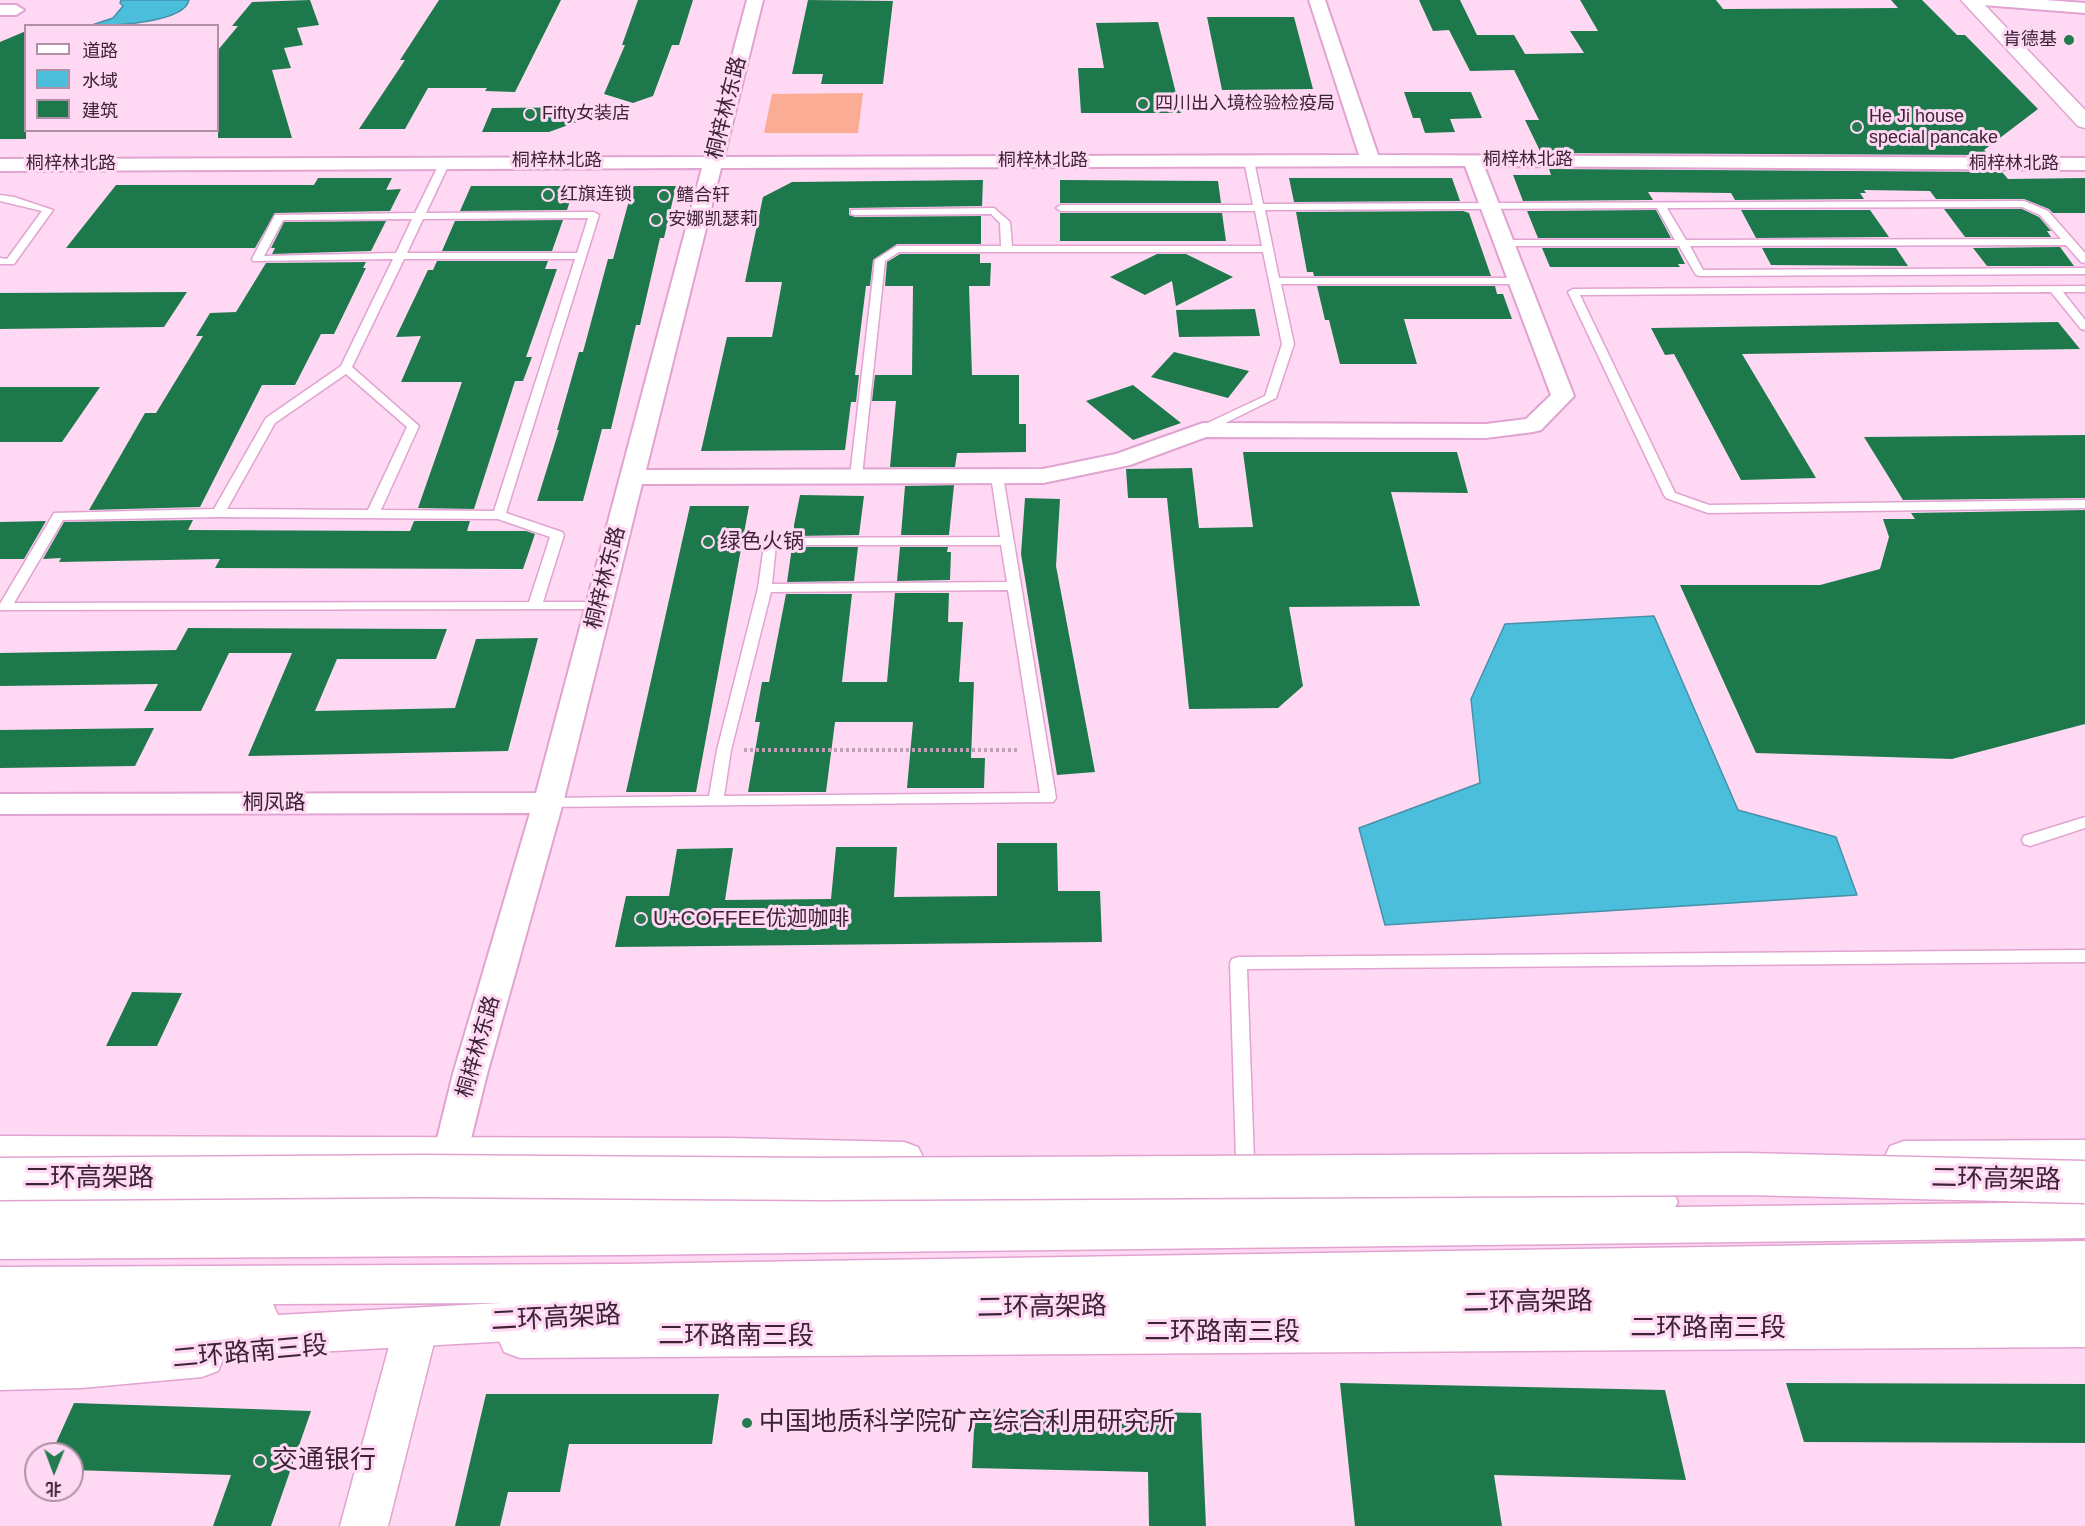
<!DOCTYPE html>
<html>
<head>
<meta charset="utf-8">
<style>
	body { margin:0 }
	#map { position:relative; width:2085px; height:1526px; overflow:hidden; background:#ffd8f3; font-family:Arial,"Noto Sans SC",sans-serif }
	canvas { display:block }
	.legend { position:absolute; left:24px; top:24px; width:195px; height:108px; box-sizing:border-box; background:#ffd8f3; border:2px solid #b190a7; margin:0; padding:8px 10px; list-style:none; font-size:18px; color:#3c2436 }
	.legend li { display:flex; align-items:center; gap:12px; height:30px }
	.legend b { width:30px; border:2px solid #b190a7 }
	.north { position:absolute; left:24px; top:1442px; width:60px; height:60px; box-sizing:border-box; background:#ffd8f3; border:2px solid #b190a7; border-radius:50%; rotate:181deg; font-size:16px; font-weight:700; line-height:24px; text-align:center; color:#3c2436 }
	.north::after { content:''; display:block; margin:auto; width:21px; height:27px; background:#237b4f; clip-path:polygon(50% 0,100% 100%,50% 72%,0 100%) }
</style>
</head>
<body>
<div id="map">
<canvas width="2085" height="1526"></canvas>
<ul class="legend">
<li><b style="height:8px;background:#fff"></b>道路</li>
<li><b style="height:16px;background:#4abedb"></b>水域</li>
<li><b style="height:16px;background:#1d794c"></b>建筑</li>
</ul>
<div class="north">北</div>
</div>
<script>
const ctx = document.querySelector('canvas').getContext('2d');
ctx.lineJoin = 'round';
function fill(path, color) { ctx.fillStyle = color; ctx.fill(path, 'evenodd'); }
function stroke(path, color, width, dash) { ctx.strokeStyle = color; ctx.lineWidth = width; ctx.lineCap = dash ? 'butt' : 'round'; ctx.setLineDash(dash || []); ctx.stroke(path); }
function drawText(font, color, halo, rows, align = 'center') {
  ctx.font = font + ' Arial,"Noto Sans SC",sans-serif'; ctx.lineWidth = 6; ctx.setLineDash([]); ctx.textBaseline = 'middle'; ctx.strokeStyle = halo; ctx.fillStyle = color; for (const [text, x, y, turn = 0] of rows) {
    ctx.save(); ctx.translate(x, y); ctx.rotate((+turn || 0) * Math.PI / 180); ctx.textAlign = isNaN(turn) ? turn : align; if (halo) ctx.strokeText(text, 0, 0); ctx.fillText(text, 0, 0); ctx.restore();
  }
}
fill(new Path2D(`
	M863,93L858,133H764L772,94Z`), '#fbac95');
const water = new Path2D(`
	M121,0H189C184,23 111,26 92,25L113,18L123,6L120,3Z
	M1654,616L1738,810L1836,837L1857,895L1385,925L1359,828L1480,783L1471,699L1505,624Z`);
fill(water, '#4abedb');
stroke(water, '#4690aa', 1.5);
fill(new Path2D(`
	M310,0L319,25L297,28L303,45L284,48L291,68L272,70L292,138H218V50L238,26H232L252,2Z
	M439,0H561L515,92L485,91L487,88H428L405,129H359L405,60H400Z
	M638,0H693L679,45H672L653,96L633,103L604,94L625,45H622Z
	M808,0L893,1L883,84H821L823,74H792Z
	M1419,0H1460L1477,35H1514L1525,54L1584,53L1570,31H1598L1580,0H1716L1723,9L1898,8L1891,0H1922L1957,35H1965L2038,109L1984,150L1989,155L1541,153L1525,120H1539L1514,70L1470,71L1449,30L1433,31Z
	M1207,17H1294L1313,89L1222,90Z
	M1158,22L1181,113H1081L1078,68H1104L1096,23Z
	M26,31V139H0V42Z
	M1404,92H1471L1482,118L1450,119L1455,132L1425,133L1420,118H1413Z
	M607,107V111L549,132H482L492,108Z
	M1549,169L2002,172L2008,179L2085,178V213H2053L2049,209L2024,199H1936L1930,191L1864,190L1866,193H1860L1864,199L1735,200L1731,193L1648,192L1653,200L1523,201L1513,175H1551Z
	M318,178H392L386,190L401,189L390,211L275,213L255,248H66L116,185H314Z
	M1289,178H1452L1460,201L1294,202Z
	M983,180L982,206L849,208V215L855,217L981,216V244H897L873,260L870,286H866L855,375H859L856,402H851L845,450L701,451L727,337H772L782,282H745L763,197L792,182Z
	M1060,180L1218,181L1221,203H1060Z
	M471,186H575L567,210L460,211Z
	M633,186H676L664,238H660L640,325H636L611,429H602L583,501H537L559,430H557L579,352H583L608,259H613Z
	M1944,209H2022L2039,217L2051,231H2047L2051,237H1965Z
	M1656,210L1671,238H1538L1527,211Z
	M1741,210H1870L1889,237L1756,238Z
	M1463,211L1469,213L1491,276H1314L1313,272H1307L1296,212Z
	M1060,213H1222L1226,241H1060Z
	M563,220L552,251H442L455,221Z
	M386,221L371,251L272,254L275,248H271L284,222Z
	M2060,247L2074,266H1987L1973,248Z
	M1542,248H1677L1685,264H1678L1680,267H1550Z
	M1762,248H1896L1908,266L1771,265Z
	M900,254H980V263H991L990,286H969L972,375H1019V424H1026V452L957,453L955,467H890L896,401H872L875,375H912L913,286H885L887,262Z
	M1157,254H1186L1233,277L1176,306L1172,281L1145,295L1110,277Z
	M437,261H548L545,269H557L526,357H532L523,381H515L474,509L418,508L462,382H401L421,336L396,337L428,270H433Z
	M366,262L363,268H366L334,334H321L295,385H262L200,507L89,510L145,413H156L203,336H196L210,313L236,312L266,263Z
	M1317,286H1495L1497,294H1503L1512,319H1404L1417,364H1340L1329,320H1325Z
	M187,292L164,327L0,329V293Z
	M1255,309L1260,336L1179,337L1176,310Z
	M2058,322L2080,349L1742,354L1816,478L1741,480L1674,354L1665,355L1651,328Z
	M1174,352L1249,371L1228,398L1151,377Z
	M1133,385L1181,423L1133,440L1086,401Z
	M0,387H100L62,442H0Z
	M2085,435V498L1903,500L1864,437Z
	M1243,452H1457L1468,493L1391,492L1420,606L1289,607L1303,686L1278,708L1189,709L1167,498H1128L1126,469L1192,468L1199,528L1253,527Z
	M954,485L949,535H901L905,486Z
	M800,495L864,496L859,535L794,536V525Z
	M1025,498L1060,499L1056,566L1095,772L1057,775L1021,554Z
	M690,506H749L696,792H626Z
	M2085,510V724L1952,759L1756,753L1680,585H1820L1880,569L1889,537L1883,519H1915L1911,513Z
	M193,520L188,530L410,531L414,521H470L467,531H526L535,534L523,569L215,568L220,559L59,562L61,558L43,559L64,522Z
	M46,521L24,559H0V522Z
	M792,547H858L854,581L787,582Z
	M900,547H948L947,552H951L950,580L897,581Z
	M895,593H949L948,622H963L959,682H974L971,758H985L984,788H907L913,722H835L826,792H748L760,722H755L762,682H769L786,594H852L842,682H887Z
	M188,628L447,629L436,659H337L315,711L455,708L476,639L538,638L508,751L248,756L292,653H229L201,711H144L158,684L0,686V653L176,650Z
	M154,728L135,766L0,768V730Z
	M997,843H1057L1058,891H1100L1102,942L615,947L626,896H669L677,849L733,848L725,900L831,899L836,847H897L894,897L997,896Z
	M132,992L182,993L157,1046H106Z
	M1340,1383L1665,1390L1686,1480L1494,1475L1502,1526H1355Z
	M1786,1383L2085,1384V1443L1804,1442Z
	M486,1394H719L712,1444H569L560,1492H508L500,1526H455Z
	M74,1403L311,1411L271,1526H213L231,1475L72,1470V1454H51Z
	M975,1409L1201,1413L1206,1526H1149L1148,1472L972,1468Z`), '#1d794c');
const lane = new Path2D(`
	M1249,158L1254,161L1263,204L2024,201L2048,211L2085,253V263L2081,262L2066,245L1690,246L1703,270L2085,268V274L1700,276L1696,275L1679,246H1504L1499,243L1504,240H1675L1657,208L1265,210L1279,278H1519L1524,281L1519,284H1281L1294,344L1276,398L1203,434L1199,433V427L1265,396L1282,344L1263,252H899L885,261L862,476L860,479H852L850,476L875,260L897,246H1001L1000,223L991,214L855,215L851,214V210L994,208L1010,222L1012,246H1262L1255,211H1061L1056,208L1061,205H1253L1244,161ZM2022,207L2040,215L2061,239L1686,240L1667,208Z
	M445,159L450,162L426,213L594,212L599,215L506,513L562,532L564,535L543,602H599L604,603L606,606L604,609L0,610V604L54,513L214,509L266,418L341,366L393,259L253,261L252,259L275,215L415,213L440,162ZM588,218L577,253H407L423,219ZM412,219L396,253L264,256L283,220ZM404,259H575L494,511L381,510L419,426L352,367ZM346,374L407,427L368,510L227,509L275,423ZM218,517L498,519L550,537L529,602L14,603L63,520Z
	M0,195L14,197L53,210L14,264H0V258L7,259L42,211L0,201Z
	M2085,286V292H2063L2085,320V330L2081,329L2051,292L1580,295L1675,493L1709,505L2085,500V508L1708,513L1666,498L1664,495L1568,292L1573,289Z
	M997,472L1003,476L1056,798L1053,802L543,807L540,803L543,799L548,798L709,796L717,750L758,588L765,538L1000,537L991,476ZM776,545H1001L1007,582L772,584ZM1008,590L1040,793L724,796L731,750L771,592Z
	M2085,817V828L2030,846L2024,844L2022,840L2024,836Z
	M2085,950V962L1247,969L1254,1160L1252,1165L1245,1168L1238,1165L1236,1160L1230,963L1232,959L1238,957Z`);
const street = new Path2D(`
	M747,0H763L724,157L1359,155L1309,0H1325L1378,155L2085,158V170L1484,166L1574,396L1541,430L1533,432L1486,438L1206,437L1130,465L1043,483L642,484L563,803L487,1074L467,1155L462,1165L450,1170L438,1165L433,1155L453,1074L530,813L0,814V794L536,793L702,168L0,171V159L705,157ZM1465,166L1551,395L1526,419L1486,424L1203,423L1116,454L1043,469L646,470L721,168Z
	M1975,0H2045L2085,3V13L1983,5Z
	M0,5H16L24,10L16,15H0Z`);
const secondary = new Path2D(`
	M1961,0H1980L2085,110V128L2078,126Z
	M0,1136L731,1138L904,1142L918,1147L924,1159L918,1171L904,1176L731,1172L0,1170Z
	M2085,1140V1174L1904,1175L1890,1170L1884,1158L1890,1146L1904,1141Z
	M2085,1307V1347L520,1358L504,1352L498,1338L504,1324L520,1318Z
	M413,1319L429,1325L435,1339L388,1526H340L391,1339L397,1325Z
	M202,1337L218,1343L224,1357L218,1371L202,1377L81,1388L0,1390V1350L81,1348Z`);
const highway = new Path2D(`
	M1657,1184L1672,1190L1678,1202L1675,1207L2085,1202V1238L622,1255L0,1259V1192Z
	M2085,1241V1315L667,1332L0,1370V1267L622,1264ZM501,1303L278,1315L273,1304Z`);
stroke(lane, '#e1a3d0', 3);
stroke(street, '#e1a3d0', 4);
stroke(secondary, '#e1a3d0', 3);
stroke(highway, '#e1a3d0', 3);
stroke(new Path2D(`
	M744,750H1019`), '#c19fb7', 4, [3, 3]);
fill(lane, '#fff');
fill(street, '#fff');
fill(secondary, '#fff');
fill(highway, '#fff');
const highwayBridge = new Path2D(`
	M0,1179L422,1176L821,1179L1746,1174L2085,1182`);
stroke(highwayBridge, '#e1a3d0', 45, []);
stroke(highwayBridge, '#fff', 42);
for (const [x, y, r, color] of [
	[2069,40,6,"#237b4f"],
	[1143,104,6,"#237b4f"],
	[530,114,6,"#237b4f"],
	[1857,127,6,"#237b4f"],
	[548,195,6,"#237b4f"],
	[664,196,6,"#237b4f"],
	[656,220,6,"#237b4f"],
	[708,542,6,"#237b4f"],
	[641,919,6,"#237b4f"],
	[747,1423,6,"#237b4f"],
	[260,1461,6,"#237b4f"]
]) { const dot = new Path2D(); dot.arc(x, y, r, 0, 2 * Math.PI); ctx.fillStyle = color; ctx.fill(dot); stroke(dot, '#ffd8f3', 2); }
drawText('18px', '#3c2436', '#ffd8f3', [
	["肯德基",2057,40,"right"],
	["四川出入境检验检疫局",1155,104],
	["Fifty女装店",542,114],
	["He Ji house",1869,117],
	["special pancake",1869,138],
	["红旗连锁",560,195],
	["鳍合轩",676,196],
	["安娜凯瑟莉",668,220]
], 'left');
drawText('18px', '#3c2436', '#ffd8f3', [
	["桐梓林北路",1528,160],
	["桐梓林北路",557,161],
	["桐梓林北路",1043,161],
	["桐梓林北路",71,164],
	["桐梓林北路",2014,164]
]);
drawText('21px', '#3c2436', '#ffd8f3', [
	["桐梓林东路",727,108,-76],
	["桐梓林东路",606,578,-76],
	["桐凤路",274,803],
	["桐梓林东路",479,1047,-74]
]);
drawText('21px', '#3c2436', '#ffd8f3', [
	["绿色火锅",720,542],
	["U+COFFEE优迦咖啡",653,919]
], 'left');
drawText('26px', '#3c2436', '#ffd8f3', [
	["二环高架路",89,1179],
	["二环高架路",1996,1180,1],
	["二环高架路",1528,1303,-1],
	["二环高架路",1042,1308,-1],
	["二环高架路",556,1319,-3],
	["二环路南三段",1708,1329],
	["二环路南三段",1222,1333],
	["二环路南三段",736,1337],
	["二环路南三段",250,1353,-5]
]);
drawText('26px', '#3c2436', '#ffd8f3', [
	["中国地质科学院矿产综合利用研究所",759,1423],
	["交通银行",272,1461]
], 'left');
</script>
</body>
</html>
